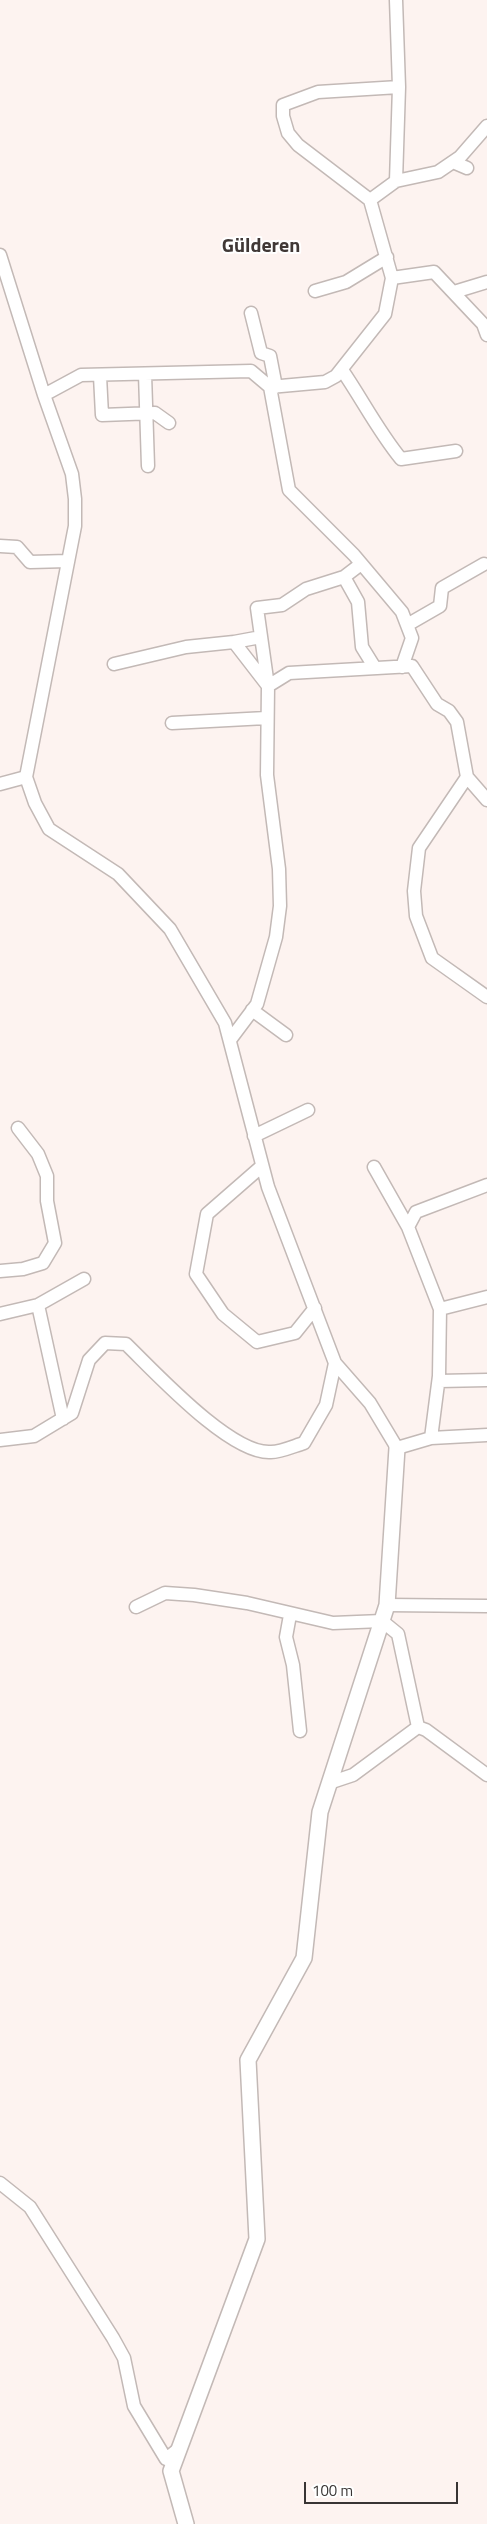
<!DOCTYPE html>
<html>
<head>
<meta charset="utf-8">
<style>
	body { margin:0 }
	#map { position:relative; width:487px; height:2524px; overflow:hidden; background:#fdf3f0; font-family:"Titillium Web",sans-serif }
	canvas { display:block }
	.scale { position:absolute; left:304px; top:2482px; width:154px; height:22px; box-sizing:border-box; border:2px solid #383433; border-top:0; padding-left:6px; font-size:15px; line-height:18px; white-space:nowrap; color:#383433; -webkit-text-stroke:4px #fff; paint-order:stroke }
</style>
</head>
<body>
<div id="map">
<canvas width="487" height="2524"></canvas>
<div class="scale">100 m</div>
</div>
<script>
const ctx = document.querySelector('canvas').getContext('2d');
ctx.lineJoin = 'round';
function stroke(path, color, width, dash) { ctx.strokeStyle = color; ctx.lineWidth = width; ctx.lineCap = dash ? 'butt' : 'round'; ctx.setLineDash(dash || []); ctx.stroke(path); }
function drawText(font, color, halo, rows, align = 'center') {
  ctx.font = font + ' "Titillium Web",sans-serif'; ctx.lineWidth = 4; ctx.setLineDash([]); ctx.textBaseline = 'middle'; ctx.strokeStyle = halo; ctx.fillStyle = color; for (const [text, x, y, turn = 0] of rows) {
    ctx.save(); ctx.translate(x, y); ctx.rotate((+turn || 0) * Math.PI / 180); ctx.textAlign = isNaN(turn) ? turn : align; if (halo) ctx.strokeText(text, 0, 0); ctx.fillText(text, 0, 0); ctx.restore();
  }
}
const minor = new Path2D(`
	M396,0L399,87L396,181
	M453,162L467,168
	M370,200L396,181L438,172L460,157L487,126
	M0,255L44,395
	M392,278L370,200L298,145L288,133L283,116V105L318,92L399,87
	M315,291L346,282L387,257
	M454,292L487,282
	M251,313L261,353L270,356L276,387
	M487,335L483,324L434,272L392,278L385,314L336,376L325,382L270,387L251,371L81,375L44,395L72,474L75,499V526L26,777L35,803L49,829L118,874L170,929L225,1023L268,1187L335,1363L370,1403L397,1448L431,1438L487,1435
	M342,370C362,399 378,431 401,459L456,451
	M145,374L148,466
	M100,376L102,415L155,413L169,423
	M270,387L289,490L354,555L402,612L412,638L402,667
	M0,546L17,547L30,562L68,561
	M344,577L358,602L362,647L375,668
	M407,625L440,606L442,588L484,564
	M234,642L261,637
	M114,664L186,647L234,642L268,686
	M268,686L257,608L282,605L306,589L344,577L361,564
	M172,723L266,718
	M467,777L419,848L414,891L416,916L432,958L487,997
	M0,784L26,777
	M252,1010L286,1035
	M230,1040L257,1004L276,937L280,906L279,869L267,775L268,686L289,673L412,666L437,704L449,711L457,722L467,777L487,800
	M254,1136L308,1110
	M262,1166L207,1214L196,1274L223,1314L257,1342L295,1333L315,1308
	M374,1167L408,1227
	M0,1271L23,1269L43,1263L55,1243L47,1201V1176L38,1154L18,1128
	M440,1309L487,1297
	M0,1314L38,1305
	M439,1381L487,1380
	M63,1419L38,1305L84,1279
	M431,1438L439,1376L440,1309L408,1227L416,1212L487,1185
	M0,1440L34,1436L72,1413L89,1360L105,1343L126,1344C155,1372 231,1455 271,1452C281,1452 294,1446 304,1443L326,1405L335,1363
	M387,1605L487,1606
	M136,1607L165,1593L194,1595L247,1603L333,1623L382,1621L398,1634L418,1727
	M290,1615L286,1637L293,1665L300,1731
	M329,1783L353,1775L418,1727L426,1730L487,1775
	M0,2183L30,2207L113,2338L124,2358L134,2406L166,2459L180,2448`);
const tertiary = new Path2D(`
	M186,2524L171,2471L257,2239L248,2060L304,1958L320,1812L387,1605L397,1448`);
stroke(minor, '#c3b9b6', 15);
stroke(tertiary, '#c3b9b6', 18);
stroke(minor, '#fff', 12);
stroke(tertiary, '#fff', 15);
drawText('bold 20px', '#403836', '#fff', [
	["Gülderen",261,247]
]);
</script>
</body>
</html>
